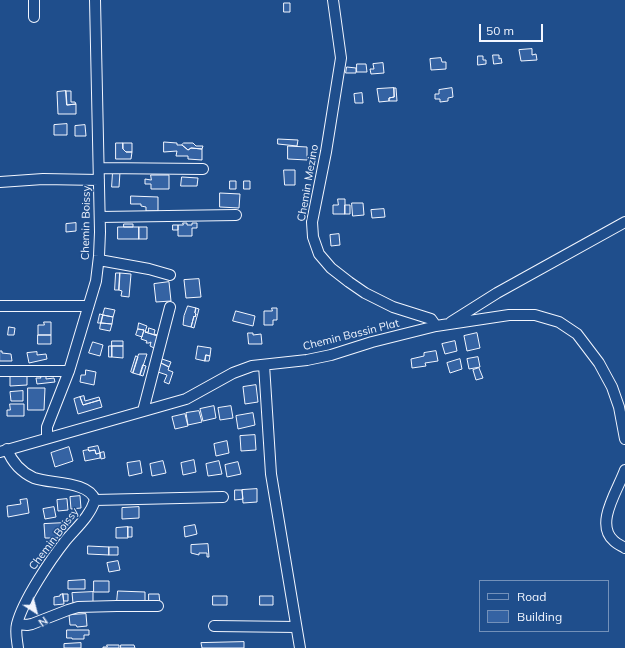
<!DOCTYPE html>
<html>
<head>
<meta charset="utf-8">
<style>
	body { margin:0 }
	#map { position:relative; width:625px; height:648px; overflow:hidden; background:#1f4e8c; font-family:Mulish,sans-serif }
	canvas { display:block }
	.legend { position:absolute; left:479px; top:580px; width:130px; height:52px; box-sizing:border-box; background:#1f4e8c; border:1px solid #7391ba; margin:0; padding:5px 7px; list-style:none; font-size:12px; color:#f2f6ff }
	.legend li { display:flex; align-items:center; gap:8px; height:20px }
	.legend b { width:20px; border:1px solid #7391ba }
	.north { position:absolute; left:16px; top:592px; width:40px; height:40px; -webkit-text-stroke:3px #1f4e8c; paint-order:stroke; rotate:144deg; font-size:11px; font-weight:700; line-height:16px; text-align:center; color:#f2f6ff }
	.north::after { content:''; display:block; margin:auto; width:14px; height:18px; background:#f2f6ff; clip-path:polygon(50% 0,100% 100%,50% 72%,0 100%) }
	.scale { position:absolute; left:479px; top:24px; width:64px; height:18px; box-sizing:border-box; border:2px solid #f2f6ff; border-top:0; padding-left:5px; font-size:12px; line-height:14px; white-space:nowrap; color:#f2f6ff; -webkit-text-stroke:3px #1f4e8c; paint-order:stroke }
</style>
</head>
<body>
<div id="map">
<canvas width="625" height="648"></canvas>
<ul class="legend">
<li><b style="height:5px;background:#1f4e8c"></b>Road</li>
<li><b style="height:11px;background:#3563a3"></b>Building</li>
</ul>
<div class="north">N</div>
<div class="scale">50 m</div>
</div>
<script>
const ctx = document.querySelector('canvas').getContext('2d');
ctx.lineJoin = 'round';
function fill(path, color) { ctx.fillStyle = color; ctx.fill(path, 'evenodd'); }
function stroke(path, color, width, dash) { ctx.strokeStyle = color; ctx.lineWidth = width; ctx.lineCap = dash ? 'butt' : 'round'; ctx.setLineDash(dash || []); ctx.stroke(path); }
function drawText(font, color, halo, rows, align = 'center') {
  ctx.font = font + ' Mulish,sans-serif'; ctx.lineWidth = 3; ctx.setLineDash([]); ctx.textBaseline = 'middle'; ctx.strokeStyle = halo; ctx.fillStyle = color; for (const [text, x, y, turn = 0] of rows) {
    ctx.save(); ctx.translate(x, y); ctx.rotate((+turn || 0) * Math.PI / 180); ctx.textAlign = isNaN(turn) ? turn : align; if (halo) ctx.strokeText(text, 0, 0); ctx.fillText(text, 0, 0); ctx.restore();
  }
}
const building = new Path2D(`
	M284,3H290V12H284Z
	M532,49V55L536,54L537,60L521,61L519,50Z
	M493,55H499V59L501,58L502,63L494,64Z
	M478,56H483V60H486V64L478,65Z
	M441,58L442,62H446V69L431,70L430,59Z
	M383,63L384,73L371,74L370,69H374L373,64Z
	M357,64H366L367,72H357Z
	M347,67L356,68V73H346Z
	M394,88H396L397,101H389V98L394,97Z
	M394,88V97L389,98V101L379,102L377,89Z
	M452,88L453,97L448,98V101L440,102V99H435V94H439V90Z
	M66,91L67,105L76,104V114H58L57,92Z
	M66,91H71V102H75L76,104L67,105Z
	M362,93L363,103H355L354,94Z
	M67,124V135H54V125Z
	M85,125L86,136H75V126Z
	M278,139L298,140L297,146L278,144Z
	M164,142L177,143V145H182L188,150L191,148L202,149V160L188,159V156H176L177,151L164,152Z
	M116,143H123V149L126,152H132L131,159H116Z
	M123,143H132V152H126L123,149Z
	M184,143H193L196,146H203L202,149L191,148L188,150L182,145Z
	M288,146L307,147V160L288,159Z
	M284,170H295V185H285Z
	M113,171L120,172L119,187H112Z
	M151,175H169V189H151V184H145V179L151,180Z
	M182,177L198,178L197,186H181Z
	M230,181H236V189H230Z
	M244,181H250V189H244Z
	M220,193L240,194L239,208L220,207Z
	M131,196L158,197V211H146V207L141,206V204H131Z
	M338,199H345V214H333V205H338Z
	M352,203H363L364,215L353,216Z
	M345,205H350V214H345Z
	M384,209L385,217L372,218L371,210Z
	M76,223V231L66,232V224Z
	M183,223H187V225H192V223H197V228H192V236H178V225H183Z
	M124,224H133V227H124Z
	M173,225H178V230H173Z
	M118,227H139V239H118Z
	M139,227H147V239H139Z
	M339,234L340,245L331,246L330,235Z
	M116,273H120L119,290H115Z
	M120,273L131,274L129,297L121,296L122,291L119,290Z
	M199,279L201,297L186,298L184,280Z
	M169,282L171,301L156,302L154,284Z
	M188,306L196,308L195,313L196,314L195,317L194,316L191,327L183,325L184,316Z
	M105,308L115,310L113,317L103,315Z
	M196,308L199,309L194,328L191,327L194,316L195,317L196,314L195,313Z
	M272,308H277V320H273V325H264V311H272Z
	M236,311L255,316L253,326L233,321Z
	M100,314L103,315L101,323H98Z
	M103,315L113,317L112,324L101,323Z
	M44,322H51V335H38V325H44Z
	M101,323L112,324L110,331L100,329Z
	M139,323L147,326L145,332L158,336L154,348L150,346L151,342L149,343H146L147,341L141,339L144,330L138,329Z
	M9,327L15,328L14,335H8Z
	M149,328L155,330L154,334L158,335V336L145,332H148Z
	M138,329L144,330L142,337L136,335Z
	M248,333H253V335L261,334L262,344H249Z
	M477,333L480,348L467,351L464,336Z
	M38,335H51V344H38Z
	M112,341H123V346H112Z
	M455,341L457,351L445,354L442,344Z
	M93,342L103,345L100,356L89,353Z
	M109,346H112V357H109Z
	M112,346H123V358L112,357Z
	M198,346L211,348L210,356L206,355L205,361L196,359Z
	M0,351H2V353L11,354L12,361H0Z
	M436,351L438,361L425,363L426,366L412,368L411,359L424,356V353Z
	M37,352V355L46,354L47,359L29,363L27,353Z
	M139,354H147L140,375L133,373Z
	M206,355L210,356L209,361H205Z
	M136,356L138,357L133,373L131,372Z
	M478,357L480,367L469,369L467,359Z
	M162,359L171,362L169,367L161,363Z
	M460,359L462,369L450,373L447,363Z
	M161,363L169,367L168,370L173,372L169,384L164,382L167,375L158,372Z
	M143,365L146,366L143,376L140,375Z
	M479,368L483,378L476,380L473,370Z
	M86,370L96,372L94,385L80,382L81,375H85Z
	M27,374V385L10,386V375Z
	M46,375V379L54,378L55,382L37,384L36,378H41L40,376Z
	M256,385L258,402L245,404L243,387Z
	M28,388H45L44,410H28Z
	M23,391V401H11L10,392Z
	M84,396L85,401L99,397L100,400L83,405L80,397Z
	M80,397L83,405L100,400L102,407L78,414L74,399Z
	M10,404H24V416H7V410H10Z
	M214,406L216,418L203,421L200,409Z
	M231,406L233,418L220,420L218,408Z
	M199,411L202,422L188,425L186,413Z
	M253,413L255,425L238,429L236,416Z
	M185,414L188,426L175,429L172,417Z
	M255,435L256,450L241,451L240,436Z
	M227,441L229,453L216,456L214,444Z
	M98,446L100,453L96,454L95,450L89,451L88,448Z
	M69,447L73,461L55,467L51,453Z
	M88,450L89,451L95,450L96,454L100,453V458L85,461L83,451Z
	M104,452L105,458L101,459L100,453Z
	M194,460L196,472L183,475L181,463Z
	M140,461L142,473L129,476L127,463Z
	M163,461L166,473L152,476L150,464Z
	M219,461L222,474L208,476L206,464Z
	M238,462L241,474L227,477L225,465Z
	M257,489V502L243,503L242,490Z
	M235,490H242L243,499L235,500Z
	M80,496L81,508L71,509L70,497Z
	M27,499L29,513L8,517L7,506L21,504L20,500Z
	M67,499L68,510L58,511L57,500Z
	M54,507L56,517L45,519L43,509Z
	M139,507V518L122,519V508Z
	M65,523V528H58V538H45L44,524Z
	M195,525L197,534L185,537L184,527Z
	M128,527H132V537H128Z
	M128,527V538H116V528Z
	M208,544L209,557H207V553H199V555L191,553V545Z
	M88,546L109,547V555L88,554Z
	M109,547H118V555H109Z
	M118,561L120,570L109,572L107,563Z
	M85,580V589H68V581Z
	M94,581H109V592H94Z
	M118,591L145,592V603L117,602Z
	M93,592V603H73L72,593Z
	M63,594L64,604L54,605V597L60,596V595Z
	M63,594H68V601H64Z
	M149,594H159L160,604H149Z
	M213,596H227V605H213Z
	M260,596H273V605H260Z
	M86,614L87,626L77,627L76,625H70L69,615Z
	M67,630H89V635H84V639H72V638H67Z
	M244,642V648H202L201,643Z
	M81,643V648H64V644Z
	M107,645H119V648H103V647H107Z
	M121,645H134L135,648H121Z`);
fill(building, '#3563a3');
stroke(building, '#f2f6ff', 1);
const minor = new Path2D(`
	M34,0V17
	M333,0L341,58L326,152L312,222L313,237L319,254L331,268L349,282L365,293L393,307L431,319L436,326
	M99,168L203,169
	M0,182L43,179L99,180
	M100,217L236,215
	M99,260L149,269L170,275
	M0,306H87
	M451,322L497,293L625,222
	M264,365L271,474L300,648
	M0,371H69
	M143,411L170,307
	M47,438V427L69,371L96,281L99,256L100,232L95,0
	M7,449C12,462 21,472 34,478C51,484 89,481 95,500C90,516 77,527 66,540C51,559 23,600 17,624C15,632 17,640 18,648
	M0,452L186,399L233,373L252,366L307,360L331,355L372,342L436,326L509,315H535L559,322L577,334L599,363L612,387L619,407L625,439
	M625,470C618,490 594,524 614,541C617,544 622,546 625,548
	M95,500L223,497
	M17,624L27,625L32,624L68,610L78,607L117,606H158
	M214,626L296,627`);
stroke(minor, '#f2f6ff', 12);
stroke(minor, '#1f4e8c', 10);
drawText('11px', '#f2f6ff', '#1f4e8c', [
	["Chemin Mezino",308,183,-80],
	["Chemin Boissy",86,223,-89],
	["Chemin Bassin Plat",351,335,-14],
	["Chemin Boissy",54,539,-53]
]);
</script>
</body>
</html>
